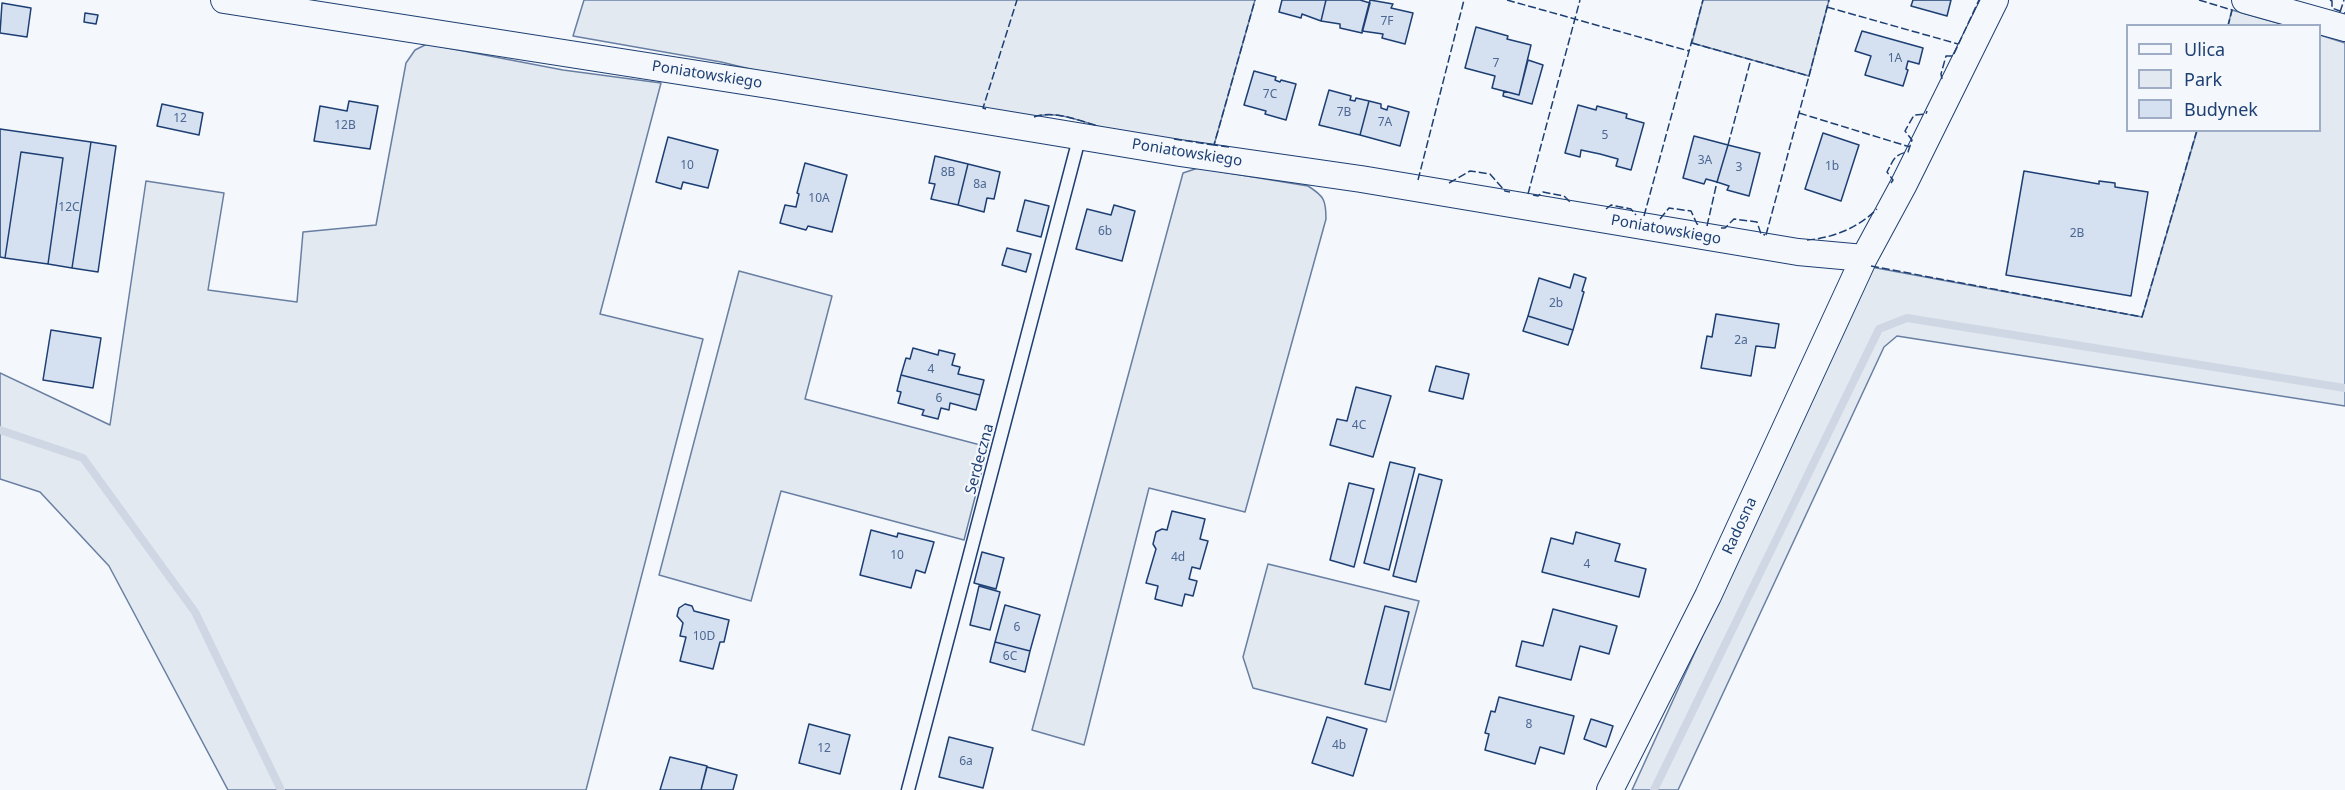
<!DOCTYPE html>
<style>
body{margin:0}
#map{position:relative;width:2345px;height:790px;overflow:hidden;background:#f4f7fb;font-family:"Noto Sans",sans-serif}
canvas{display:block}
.legend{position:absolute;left:2126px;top:24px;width:195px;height:108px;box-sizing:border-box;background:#f4f7fb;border:2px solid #9eadc5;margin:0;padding:8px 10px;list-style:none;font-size:18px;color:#1d3f73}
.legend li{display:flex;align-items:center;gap:12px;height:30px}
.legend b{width:30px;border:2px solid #9eadc5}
</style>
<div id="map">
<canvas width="2345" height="790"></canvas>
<ul class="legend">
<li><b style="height:8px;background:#f4f7fb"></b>Ulica</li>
<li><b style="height:16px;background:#e3e9f0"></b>Park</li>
<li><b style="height:16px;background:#d5e0f0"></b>Budynek</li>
</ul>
</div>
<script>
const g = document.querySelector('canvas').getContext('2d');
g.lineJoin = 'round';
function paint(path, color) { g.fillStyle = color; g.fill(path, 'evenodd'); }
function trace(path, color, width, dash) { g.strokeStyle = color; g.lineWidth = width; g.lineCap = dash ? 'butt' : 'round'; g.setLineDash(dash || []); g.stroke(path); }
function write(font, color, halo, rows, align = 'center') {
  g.font = font + ' "Noto Sans",sans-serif'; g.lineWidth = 4.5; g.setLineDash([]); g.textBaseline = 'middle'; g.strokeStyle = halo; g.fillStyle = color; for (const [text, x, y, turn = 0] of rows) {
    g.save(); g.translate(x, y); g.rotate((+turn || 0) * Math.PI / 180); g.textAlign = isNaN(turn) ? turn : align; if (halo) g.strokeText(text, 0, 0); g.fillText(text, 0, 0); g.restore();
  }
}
const green = new Path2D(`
 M584,0H1255L1214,145C1180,140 1145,137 1111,130C1087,124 1059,109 1034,117L767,73L721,62L573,36Z
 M1703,0H1829L1809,76L1692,43Z
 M2232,10L2285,25H2228Z
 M2320,35L2345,43V406L1897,336L1884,347L1678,790H1632L1871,267L2142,317L2197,131L2320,130Z
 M427,44L563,70L661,83L600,314L703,339L586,790H228L109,566L40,492L0,479V373L110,425L146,181L224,193L208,290L297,302L303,232L376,225L406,63L415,50Z
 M1198,168L1308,186C1324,196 1326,200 1326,219L1245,512L1149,488L1084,745L1032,730L1183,173Z
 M739,271L832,296L805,399L988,447L964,540L781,491L751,601L659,575Z
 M1268,564L1419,601L1386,722L1253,688L1243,657Z`);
const stream = new Path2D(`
 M0,430L83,458L195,612L281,790
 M1654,790L1879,329L1907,318L2345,388`);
const building = new Path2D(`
 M1282,0H1326L1321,21L1302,14L1301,18L1279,12Z
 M1326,0H1360L1370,3L1362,33L1340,28V24L1321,21Z
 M1370,0L1393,4L1391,8L1413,13L1405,44L1382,38L1383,34L1362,31Z
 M1913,0H1951L1947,16L1911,6Z
 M2,3L31,8L27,37L0,33Z
 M85,13L98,15L96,24L84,22Z
 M1476,27L1508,36L1507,39L1531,45L1519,95L1492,88L1495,76L1465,68Z
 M1862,31L1923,48L1919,64L1908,61L1906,69L1908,70L1903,86L1865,75L1871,56L1855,51Z
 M1528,60L1543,65L1532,104L1503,96L1504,91L1519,95Z
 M1254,71L1276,77L1275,80L1280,82L1281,80L1296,84L1286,120L1265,114L1266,111L1244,105Z
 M1329,90L1351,96L1350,100L1355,101L1356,98L1369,101L1360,135L1319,125Z
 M349,101L378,106L370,149L314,141L320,106L347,111Z
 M1369,101L1381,104V108L1387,110L1388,106L1409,112L1400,146L1360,135Z
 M162,104L203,113L199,135L157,126Z
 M1578,105L1596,110L1597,106L1627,114L1626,118L1644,123L1631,170L1616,166L1618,159L1600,154L1581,150L1580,157L1565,153Z
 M0,129L91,142L72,268L48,264L63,158L21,152L5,258L0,257Z
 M1823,133L1859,145L1841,201L1805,189Z
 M1694,136L1728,145L1717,182L1706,179L1704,184L1683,178Z
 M668,137L718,150L708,188L683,182L681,189L656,182Z
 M91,142L116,146L98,272L72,268Z
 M1728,145L1760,153L1749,196L1727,190L1729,186L1717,182Z
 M21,152L63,158L48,264L5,258Z
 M935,156L968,164L958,205L931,199L935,184L929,183Z
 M805,163L847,175L832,232L808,226L806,230L780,223L785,205L796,207L799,194L797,193Z
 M968,164L1000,172L994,199L987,198L984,212L958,205Z
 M2024,171L2099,184V181L2115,183V187L2148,192L2131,296L2006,275Z
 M1025,200L1049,206L1041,237L1017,231Z
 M1114,205L1135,211L1122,261L1076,249L1087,209L1111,215Z
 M1007,248L1031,254L1026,272L1002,265Z
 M1574,274L1586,278L1582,291L1584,292L1573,330L1528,316L1539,278L1570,288Z
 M1716,314L1779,324L1775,348L1756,346L1751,376L1701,368L1707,336L1712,337Z
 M1528,316L1573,330L1568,345L1523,331Z
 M51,330L101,338L93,388L43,380Z
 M913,348L938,355L939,350L955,354L952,365L960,367L958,374L984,380L980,395L901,375L906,358L910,359Z
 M1436,366L1469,374L1463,399L1429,391Z
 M901,375L980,395L976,410L950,403L949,410L941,408L938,419L922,415L924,410L898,403L901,392L897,391Z
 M1356,387L1391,396L1373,457L1330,445L1337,419L1347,421Z
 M1390,462L1415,468L1389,570L1364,563Z
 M1419,474L1442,480L1416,582L1393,576Z
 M1349,483L1374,489L1354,567L1330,560Z
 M1172,511L1205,519L1200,539L1208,541L1200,569L1192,567L1189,579L1197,581L1193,596L1185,594L1182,606L1155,599L1158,586L1146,583L1156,549L1153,544L1156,532L1162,529L1167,530Z
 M871,530L897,537L898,533L934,542L925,573L916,570L911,588L860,575Z
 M1576,532L1620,544L1615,561L1646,569L1639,597L1542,572L1551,538L1573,544Z
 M982,552L1004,558L996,589L974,583Z
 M979,586L1000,592L990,630L970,625Z
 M685,604L692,606L694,611L729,620L724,642H720L713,669L680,661L686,637L680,636L683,623L677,616L679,608Z
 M1005,605L1040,615L1030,651L995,642Z
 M1385,606L1409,612L1390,690L1365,684Z
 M1553,609L1617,626L1609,654L1580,646L1571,680L1516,666L1522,641L1543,646Z
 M995,642L1030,651L1025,672L990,662Z
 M1499,697L1574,716L1564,754L1540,747L1535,764L1485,750L1489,734L1485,733L1491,711L1495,712Z
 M1327,717L1367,729L1353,776L1312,763Z
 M1591,719L1613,726L1606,747L1584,739Z
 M809,724L850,735L840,774L799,763Z
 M949,737L993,748L983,788L939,777Z
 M670,757L707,766L701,790H660Z
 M707,767L737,775L733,790H701Z`);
const lane = new Path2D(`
 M908,790L1080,135`);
const street = new Path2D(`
 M224,0L775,86L1180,153L1361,179L1798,252L1864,258L1904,184L1995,0
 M2245,0L2345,28
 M1610,790L1708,596L1864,258`);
const fence = new Path2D(`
 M1507,0L1689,51
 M2199,0L2232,10L2228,26
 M2330,0L2332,1V8L2345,13
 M1827,7L1958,44
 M2340,12L2344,0
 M1692,43L1809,76L1829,0
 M1942,79L1941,74L1946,56H1953L1979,0
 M986,109L983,108L1017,0
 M1799,113L1910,147
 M1034,117C1054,110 1077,120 1098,126
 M1174,139L1214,145
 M1728,145L1751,59
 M1229,147L1214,145L1255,0
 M1418,180L1464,0
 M1449,183L1470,171L1490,174L1505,191L1510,192
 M1891,183L1893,180L1887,172C1893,161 1894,154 1908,152L1912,140L1905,131L1914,115L1926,114L1927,111
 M1528,194L1580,0
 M1533,195L1538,196L1543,192L1564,196L1570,202
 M1606,209L1611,205L1631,209L1636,215
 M1644,216L1703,0
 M1660,219L1669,208L1691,211L1697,224L1700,225
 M1707,226L1717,182
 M1721,228H1725L1734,219L1757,222L1761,234L1765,235
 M1766,235L1809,76
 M1807,240C1833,238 1858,228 1877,209
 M1871,266L2142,317L2197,130`);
const numberNames = [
 ["7F",1387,22],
 ["1A",1895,59],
 ["7",1496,64],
 ["7C",1270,95],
 ["7B",1344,113],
 ["12",180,119],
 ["7A",1385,123],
 ["12B",345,126],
 ["5",1605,136],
 ["3A",1705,161],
 ["10",687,166],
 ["1b",1832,167],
 ["3",1739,168],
 ["8B",948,173],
 ["8a",980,185],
 ["10A",819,199],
 ["12C",69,208],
 ["6b",1105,232],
 ["2B",2077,234],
 ["2b",1556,304],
 ["2a",1741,341],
 ["4",931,370],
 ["6",939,399],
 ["4C",1359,426],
 ["10",897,556],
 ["4d",1178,558],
 ["4",1587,565],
 ["6",1017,628],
 ["10D",704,637],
 ["6C",1010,657],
 ["8",1529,725],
 ["4b",1339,746],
 ["12",824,749],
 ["6a",966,762]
];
const streetNames = [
 ["Poniatowskiego",707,75,9],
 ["Poniatowskiego",1187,153,9],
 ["Poniatowskiego",1666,230,10],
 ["Serdeczna",980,459,-75],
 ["Radosna",1740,526,-65]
];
paint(green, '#e3e9f0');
trace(green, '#687fa3', 1.5);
trace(stream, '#cfd7e4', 8);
paint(building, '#d5e0f0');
trace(building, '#1d3f73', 1.5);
trace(lane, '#1d3f73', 15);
trace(street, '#1d3f73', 28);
trace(lane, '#f4f7fb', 12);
trace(street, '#f4f7fb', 26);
trace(fence, '#1d3f73', 1.5, [8, 3]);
write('12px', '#4b6792', null, numberNames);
write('15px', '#1d3f73', '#f4f7fb', streetNames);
</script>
